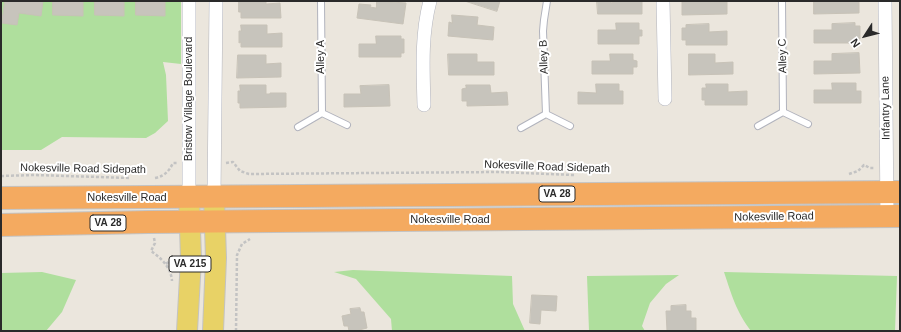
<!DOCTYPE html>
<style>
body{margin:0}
#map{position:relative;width:901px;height:332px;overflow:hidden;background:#ebe6dd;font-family:Helvetica,sans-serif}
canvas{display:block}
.frame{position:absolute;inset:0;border:2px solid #2a2a2a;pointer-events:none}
.north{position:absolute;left:845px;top:16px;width:40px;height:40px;-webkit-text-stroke:3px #fff;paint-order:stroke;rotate:234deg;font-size:11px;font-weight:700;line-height:16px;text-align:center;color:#2a2a2a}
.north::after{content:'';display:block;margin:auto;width:14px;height:18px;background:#2a2a2a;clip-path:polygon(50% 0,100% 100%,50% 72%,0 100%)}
</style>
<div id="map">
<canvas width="901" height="332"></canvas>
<div class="frame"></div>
<div class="north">N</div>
</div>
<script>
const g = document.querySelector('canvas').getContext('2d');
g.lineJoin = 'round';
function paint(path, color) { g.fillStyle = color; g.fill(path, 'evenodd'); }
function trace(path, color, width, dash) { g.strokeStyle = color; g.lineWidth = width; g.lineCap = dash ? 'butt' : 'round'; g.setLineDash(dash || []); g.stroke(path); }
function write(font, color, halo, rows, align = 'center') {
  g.font = font + ' Helvetica,sans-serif'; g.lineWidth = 4; g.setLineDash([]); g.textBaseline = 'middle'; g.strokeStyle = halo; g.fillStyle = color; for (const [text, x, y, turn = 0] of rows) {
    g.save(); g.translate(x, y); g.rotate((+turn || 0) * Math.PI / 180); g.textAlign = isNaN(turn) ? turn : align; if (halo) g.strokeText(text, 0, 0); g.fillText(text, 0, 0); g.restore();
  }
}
const green = new Path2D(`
 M1,1H181V64L163,62L166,75L168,121L155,133L146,138L62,137L41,150H1Z
 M353,270L512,276L513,304L525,331H392L391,319L356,279L334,272Z
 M42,272L76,280L62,312L46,331H1V273Z
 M724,272L897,276L895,331H751C736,311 732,296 724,272Z
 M679,275L666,284L650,303L642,326L645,331H589L587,276Z`);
const building = new Path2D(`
 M5,1H43L41,16L19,13L17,25L2,23Z
 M53,1H83V16L53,15Z
 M95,1H124V16L95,15Z
 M136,1H165V16L136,15Z
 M239,1H266V4L280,3L281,18H241V12H239Z
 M377,1L406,3L403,24L357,18L359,4L371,5L370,7L376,8Z
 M465,1H500L497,11Z
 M597,1H611V3L615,2V1H642V14H598Z
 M686,1L727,2V14L682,15V2H686Z
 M814,1H859V13L814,14Z
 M452,15L478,17L477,25L494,27L493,40L448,36L449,22L452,23Z
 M616,23H639V30H642V36H639V44H598V30H616Z
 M855,23V26H860V39H856L857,43H814V30H832V24Z
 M709,24V32L727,31V45H686V40H682V28H686V25Z
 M241,25H267V34L282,33V47H241V42L239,43V31H241Z
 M376,36H401V39H404V53H401V57H359V44H376Z
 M859,53L860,73L814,74V61H832V54Z
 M448,54H477V62H494V75H449Z
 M610,54H633V60L637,61V67H633V74H592V61H610Z
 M689,54H715V63L733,62V74L689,75Z
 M238,55H266V64L281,63V77L237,78Z
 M832,83H856V91H861V103H814V90H832Z
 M596,84H619V91H623V104H578V92L596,93Z
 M706,84H728V92L747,91V105H705V100H702V88H706Z
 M240,85H266V94H270V93H286V107L240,108V103H238V91H240Z
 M389,85L390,106L344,107V94H361L360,86Z
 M466,85H490L491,93L507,92L508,105L467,106V101H462V89L466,88Z
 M532,295L557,296L556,311L541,310L540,324L530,323Z
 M686,305V311H691V318H696V331H667L666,311H671V306Z
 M360,308L361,312H364L367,328L359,330V331H349L348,326H344L342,316L351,314L350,309Z`);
const path = new Path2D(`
 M226,163L233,162L240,171L249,174L499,172L574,175
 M849,174L858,171L864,165L870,168H874
 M1,176L35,175L130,178
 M155,178C165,176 169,171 173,163H177
 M154,238L155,243L151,251C161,258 171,267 172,281
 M166,264L172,259H175
 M236,331L237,255L242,244L250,239`);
const lane = new Path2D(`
 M321,1L322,113
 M782,1L783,112
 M546,114L543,31L544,20L547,1
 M758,126L783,112L808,124
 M298,127L322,113L347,125
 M521,128L546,114L570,126`);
const street = new Path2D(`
 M189,1V197
 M663,1L665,99
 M885,1L887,216
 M424,105C423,70 421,35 430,1
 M214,197L216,1`);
const primary = new Path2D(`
 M187,331L191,259L189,197
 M213,331L216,258L214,197`);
const highway = new Path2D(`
 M1,198L900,192
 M1,225L148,222L900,216`);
const shields = [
 [557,194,36],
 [108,223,36],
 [190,264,42]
];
const shieldNames = [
 ["VA 28",557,194],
 ["VA 28",108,223],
 ["VA 215",190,264]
];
const streetNames = [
 ["Alley C",783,56,-91],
 ["Alley A",321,57,-90],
 ["Alley B",544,57,-92],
 ["Bristow Village Boulevard",189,99,-90],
 ["Infantry Lane",886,108,-91],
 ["Nokesville Road Sidepath",547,167,2],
 ["Nokesville Road Sidepath",83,169,1],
 ["Nokesville Road",127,198],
 ["Nokesville Road",774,217,-1],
 ["Nokesville Road",450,220]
];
paint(green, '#afdf9d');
paint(building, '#c7c4bc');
trace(building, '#c7c2b7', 1);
trace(lane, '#b1b3bd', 8);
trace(street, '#b1b3bd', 14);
trace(primary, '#c3c3c3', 22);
trace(highway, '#c3c3c3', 24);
trace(path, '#c3c3c3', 2.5, [3, 2]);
trace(lane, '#fff', 6);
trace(street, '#fff', 13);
trace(primary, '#e8d266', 20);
trace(highway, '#f4aa60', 22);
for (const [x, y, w] of shields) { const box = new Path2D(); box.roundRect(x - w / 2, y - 8, w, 16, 3); g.fillStyle = '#fff'; g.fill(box); trace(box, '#2a2a2a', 1); }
write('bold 10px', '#2a2a2a', null, shieldNames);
write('11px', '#2a2a2a', '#fff', streetNames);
</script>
